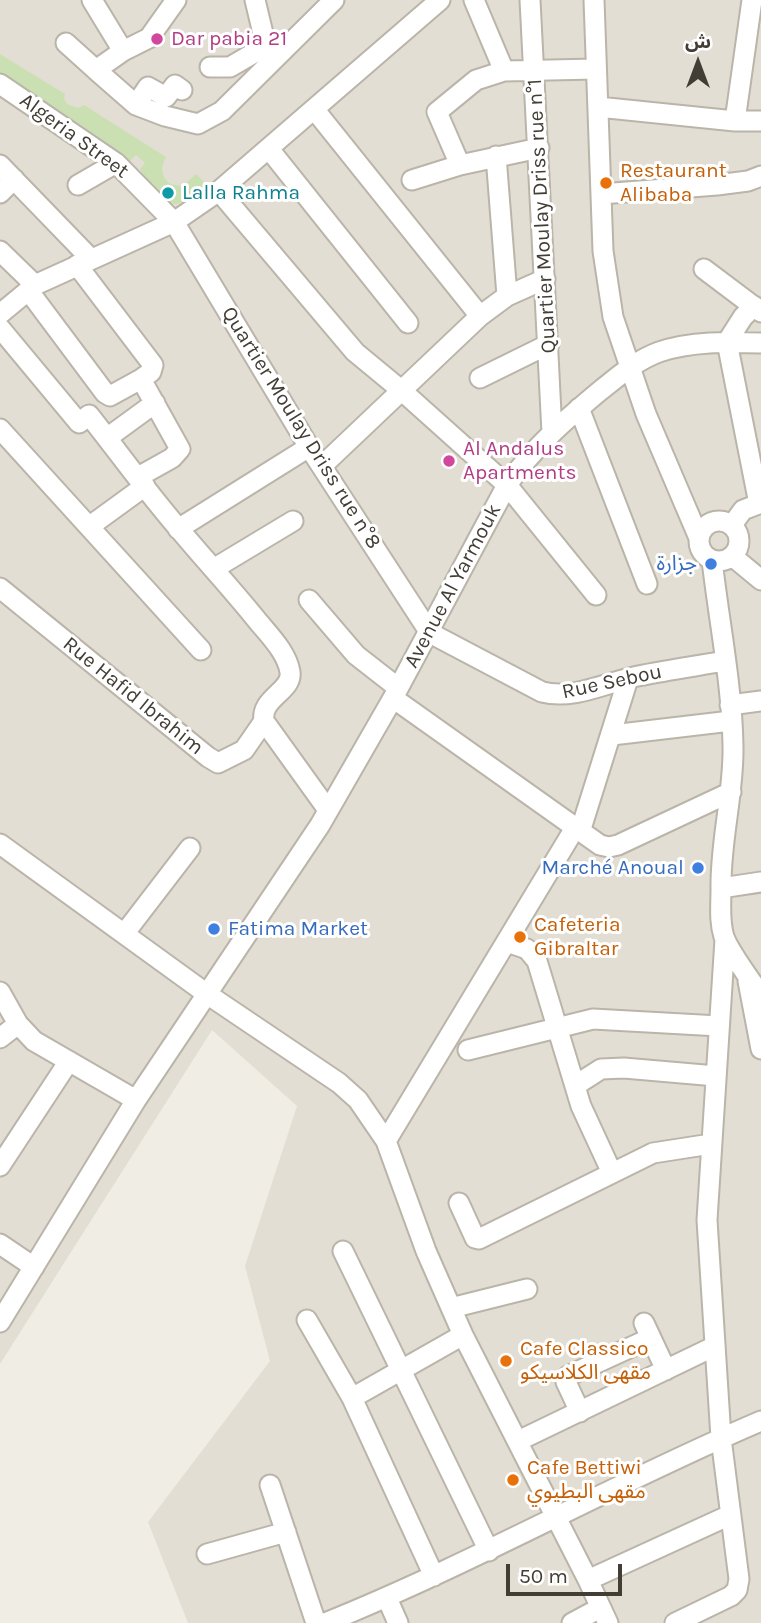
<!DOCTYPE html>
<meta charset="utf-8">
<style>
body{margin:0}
#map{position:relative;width:761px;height:1623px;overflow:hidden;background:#f0ede5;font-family:Karla,"Noto Sans Arabic",sans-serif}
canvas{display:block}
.north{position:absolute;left:663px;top:28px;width:70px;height:70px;-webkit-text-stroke:5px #fff;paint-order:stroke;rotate:0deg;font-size:19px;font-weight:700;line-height:28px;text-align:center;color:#423d35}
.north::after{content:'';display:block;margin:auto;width:24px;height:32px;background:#423d35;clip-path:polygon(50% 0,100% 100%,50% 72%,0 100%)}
.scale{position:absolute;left:506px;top:1564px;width:116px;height:32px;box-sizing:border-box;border:4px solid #423d35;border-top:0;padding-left:9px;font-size:21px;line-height:24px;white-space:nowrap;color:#423d35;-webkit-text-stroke:5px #fff;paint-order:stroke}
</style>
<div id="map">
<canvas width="761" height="1623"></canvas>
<div class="north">ش</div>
<div class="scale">50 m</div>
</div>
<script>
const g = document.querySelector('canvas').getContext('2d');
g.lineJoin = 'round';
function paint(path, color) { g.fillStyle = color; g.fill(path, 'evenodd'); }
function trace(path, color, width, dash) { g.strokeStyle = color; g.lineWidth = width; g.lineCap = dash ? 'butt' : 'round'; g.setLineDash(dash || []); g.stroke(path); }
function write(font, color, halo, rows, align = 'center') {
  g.font = font + ' Karla,"Noto Sans Arabic",sans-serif'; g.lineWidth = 6; g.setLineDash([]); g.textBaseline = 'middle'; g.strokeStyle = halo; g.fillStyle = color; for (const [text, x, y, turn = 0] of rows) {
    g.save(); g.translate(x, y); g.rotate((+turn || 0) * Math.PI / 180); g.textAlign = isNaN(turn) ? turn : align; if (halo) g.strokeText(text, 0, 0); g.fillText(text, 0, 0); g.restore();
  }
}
const residential = new Path2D(`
 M0,0H761V1623H188L148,1522L270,1361L245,1266L297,1106L212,1030L0,1364Z`);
const green = new Path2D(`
 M0,54L65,94L64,98L67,104L78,108L84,105L166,157C160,168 161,176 170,184L182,186L196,174L207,185C171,218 163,205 140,169L145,163L136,155L130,161L114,155L0,78Z`);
const minor = new Path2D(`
 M92,0L123,51
 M176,0L149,38L123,51L96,70L136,105L165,116L198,124L222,111L334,0
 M255,0L266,46L275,58
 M474,0L504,71L596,69
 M530,0L552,433
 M594,0L603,251L613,317L646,414L699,538
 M66,43L96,70
 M210,67H230L266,46
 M0,84L116,163L174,222L309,447L430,633L542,692C575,700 607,682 638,676C667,670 696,666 725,661
 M136,105L148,87L166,97L175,85L182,90
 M598,107L735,121H761
 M314,109L480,316
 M735,121L752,0
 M269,149L408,323
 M496,156L507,296
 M0,165L90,258
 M460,165L437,112L476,80L504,71
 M412,180L460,165L539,148
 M78,185L116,163
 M219,191L355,352L401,390L507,485L596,595
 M0,193L14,179
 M601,194L717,185L748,181L761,176
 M0,251L35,285
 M77,265L153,365L151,372L141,379
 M704,269L761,312
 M28,290L105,393L110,396L141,379L180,449L172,458L138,477
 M754,306L743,317L727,342L759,504
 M0,314L35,285L174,222L219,191L440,0
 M0,328L79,423L89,415C119,453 147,492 179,529C204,559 231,588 256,619C268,634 287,652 290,672C293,691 260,698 264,721L328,810
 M480,378L549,344
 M579,408L647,584
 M0,429L201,650
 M107,438L155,403
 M323,465L480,316L507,296L545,279
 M699 541a20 20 0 1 1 40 0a20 20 0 1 1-40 0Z
 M732,525L743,510L761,503
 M90,526L145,486
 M178,529L309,447
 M732,556L761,580
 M712,560C719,622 732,684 733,746C734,794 720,841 721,889C721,905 719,921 724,937C730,953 751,980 761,996
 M215,568L293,521
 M0,588L208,757L218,763L244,750L264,721
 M309,600L356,655L397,687
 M393,698L507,485C533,448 566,419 601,390C620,375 637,360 659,352C691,341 728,342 761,343
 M730,705L761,701
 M612,735L731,721
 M580,832L628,679
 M0,844L207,994L339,1083L358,1100L386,1141L426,1251L463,1335L588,1580L608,1623
 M721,888L761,882
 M124,934L190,848
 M507,942L527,949L537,961L581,1106L612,1173
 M748,981L761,1049
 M0,992L18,1024L34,1041L136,1100
 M0,1038L18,1024
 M468,1050L593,1019L719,1026
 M576,1085L601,1069L624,1068L716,1076
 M386,1141L575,828
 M0,1166L69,1061
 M459,1203L475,1238L479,1239L653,1153L711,1144
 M0,1244L34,1267
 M343,1251L489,1551
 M451,1308L527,1289
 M307,1320L352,1398L434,1576
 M0,1322L136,1100L320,825L393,698L600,845L609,847L618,845L731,792
 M644,1323L666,1370
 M352,1398L463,1335
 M580,1412L566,1382L568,1376L651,1338
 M518,1441L715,1346
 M270,1485L316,1623
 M207,1554L286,1532
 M588,1580L730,1515
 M387,1598L398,1623
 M325,1623C474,1563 613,1484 761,1421
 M572,1623L600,1608
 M675,1623L731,1596L737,1590L739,1579L721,1438L707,1220L725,939`);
const markers = [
 [157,39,7,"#d1479c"],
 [606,183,7,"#e8710a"],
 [168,193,7,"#0f9aa8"],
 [449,461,7,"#d1479c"],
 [711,564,7,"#3f7fe0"],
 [698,868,7,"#3f7fe0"],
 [214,929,7,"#3f7fe0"],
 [520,937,7,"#e8710a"],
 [506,1361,7,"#e8710a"],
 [513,1480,7,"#e8710a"]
];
const hotelNames = [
 ["Dar pabia 21",171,39],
 ["Al Andalus",463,449],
 ["Apartments",463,473]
];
const streetNames = [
 ["Algeria Street",74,136,36],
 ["Quartier Moulay Driss rue n°1",542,216,-93],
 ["Quartier Moulay Driss rue n°8",301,428,58],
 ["Avenue Al Yarmouk",453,586,-62],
 ["Rue Sebou",612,682,-12],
 ["Rue Hafid Ibrahim",133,696,39]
];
const foodNames = [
 ["Restaurant",620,171],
 ["Alibaba",620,195],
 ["Cafeteria",534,925],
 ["Gibraltar",534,949],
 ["Cafe Classico",520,1349],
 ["مقهى الكلاسيكو",520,1373],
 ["Cafe Bettiwi",527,1468],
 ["مقهى البطيوي",527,1492]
];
const cultureNames = [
 ["Lalla Rahma",182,193]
];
const shopNames = [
 ["جزارة",697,564],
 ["Marché Anoual",684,868],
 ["Fatima Market",228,929,"left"]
];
paint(residential, '#e3ded3');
paint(green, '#cbe0b2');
trace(minor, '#bab4a9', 23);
trace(minor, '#fff', 19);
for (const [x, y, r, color] of markers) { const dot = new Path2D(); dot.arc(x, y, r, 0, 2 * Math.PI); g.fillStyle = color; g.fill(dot); trace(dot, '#fff', 2.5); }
write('21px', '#b23c85', '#fff', hotelNames, 'left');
write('21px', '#423d35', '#fff', streetNames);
write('21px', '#c56008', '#fff', foodNames, 'left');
write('21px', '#0d838f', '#fff', cultureNames, 'left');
write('21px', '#366cbe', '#fff', shopNames, 'right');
</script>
